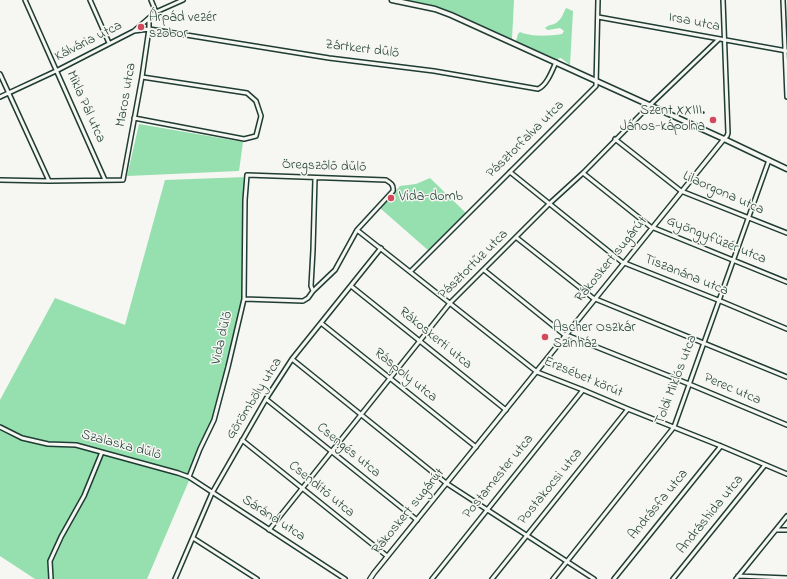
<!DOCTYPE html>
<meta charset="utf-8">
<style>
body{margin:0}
canvas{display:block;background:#f6f6f2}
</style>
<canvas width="787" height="579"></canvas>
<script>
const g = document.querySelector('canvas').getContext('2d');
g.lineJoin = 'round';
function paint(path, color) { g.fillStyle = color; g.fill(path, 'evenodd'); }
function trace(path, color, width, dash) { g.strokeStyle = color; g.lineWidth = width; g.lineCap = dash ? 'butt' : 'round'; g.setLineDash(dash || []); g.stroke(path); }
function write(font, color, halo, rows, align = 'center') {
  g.font = font + ' "Indie Flower",sans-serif'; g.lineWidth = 3; g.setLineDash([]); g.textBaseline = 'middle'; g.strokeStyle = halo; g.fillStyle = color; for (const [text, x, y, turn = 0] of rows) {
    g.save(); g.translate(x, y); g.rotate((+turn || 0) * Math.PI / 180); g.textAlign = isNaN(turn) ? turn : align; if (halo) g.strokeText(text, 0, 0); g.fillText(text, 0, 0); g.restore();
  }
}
const green = new Path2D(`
 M408,0H514L512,39L453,12L428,4Z
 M566,8L573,11L570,65L561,58L556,59L516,41L518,34L520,32C531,37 550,36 562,34L564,31L560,28L548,30L546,29L545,28C548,25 551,25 554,24C561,21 563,14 566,8Z
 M139,124L243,142L239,171L127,176Z
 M246,177L242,296L228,367L212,420L188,474L191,476L147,579H35L0,556V400L55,298L125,325L165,180Z
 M430,178L466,213L429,251L380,208L400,186L416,184Z`);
const minor = new Path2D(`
 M25,0L105,180
 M90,0L109,43
 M151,0L156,12
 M723,0L728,133L727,136L724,139
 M783,0L787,97
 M598,17L787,51
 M134,31L149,29L329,58L434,71L538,89C547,85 552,71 556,62
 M0,74L49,181
 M0,97L56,71L134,31L156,12L183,0
 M134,118L244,139L256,136L261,116L256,101L247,93L142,77
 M615,139L681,191L787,233
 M510,172L622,262L718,300L787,329
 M583,173L652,228H654L787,282
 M0,180L49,181L123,180L142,77L149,29V18
 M357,230L537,372L583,390L628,409L721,446L787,474
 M517,238L593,298L787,377
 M484,270L566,336H569L689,384L787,425
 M411,271L596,86L598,0
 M351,286L506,410
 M313,291L311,286L313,250L315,178
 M321,323L476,447
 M292,359L446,483L594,579
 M266,399L417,520
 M0,427L22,438L48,444L76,445L178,473L189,477L345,579
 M242,440L387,556
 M189,477L200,449L214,420L228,367L244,299L245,200L247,175L386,180C391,183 394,185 393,191L357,230L335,270L313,291L308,298L303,301L244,299
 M269,530L450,303L549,204L583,173L650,105L719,39
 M776,530H787
 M193,538L257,579
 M738,576L787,578
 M51,579L50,561L61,537L84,496L102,452
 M175,579L212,493L266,399L292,359L381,248
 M432,579L583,390
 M492,579L628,409
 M553,579L674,427L769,160
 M614,579L721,446
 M673,579L765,465
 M736,579L787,516`);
const tertiary = new Path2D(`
 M370,579L374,573L724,139`);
const secondary = new Path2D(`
 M392,0L435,9L451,15L724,139L787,169`);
const markers = [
 [141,27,4,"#d1495b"],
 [713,120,4,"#d1495b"],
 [391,198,4,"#d1495b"],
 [545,337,4,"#d1495b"]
];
const poiNames = [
 ["Árpád vezér",149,19],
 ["szobor",149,35],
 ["Szent XXIII.",705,112,"right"],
 ["János-kápolna",705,128,"right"],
 ["Vida-domb",399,198],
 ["Ascher Oszkár",553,329],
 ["Színház",553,345]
];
const streetNames = [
 ["Irsa utca",694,23,11],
 ["Kálvária utca",89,42,-27],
 ["Zártkert dűlő",362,50,7],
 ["Maros utca",127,95,-80],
 ["Mikla Pál utca",85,107,66],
 ["Pásztorfalva utca",526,140,-45],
 ["Öregszőlő dűlő",324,167,2],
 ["Lilaorgona utca",723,194,24],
 ["Gyöngyfüzér utca",716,241,22],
 ["Rákoskert sugárút",612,260,-51],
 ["Pásztortűz utca",474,265,-45],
 ["Tiszanána utca",686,276,22],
 ["Vida dűlő",223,338,-77],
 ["Rákoskerti utca",435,339,39],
 ["Ráspoly utca",405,376,39],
 ["Erzsébet körút",583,378,23],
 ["Toldi Miklós utca",677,380,-69],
 ["Perec utca",732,390,23],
 ["Görömböly utca",255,399,-58],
 ["Szalaska dűlő",121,446,15],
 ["Csengés utca",348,451,39],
 ["Postamester utca",499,477,-51],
 ["Postakocsi utca",551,487,-51],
 ["Csendítő utca",321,490,39],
 ["Andrásfa utca",659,505,-51],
 ["Rákoskert sugárút",409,512,-51],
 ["Andráshida utca",711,515,-51],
 ["Sáránd utca",273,519,33]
];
paint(green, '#96dfae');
trace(minor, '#1f3d34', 6);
trace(tertiary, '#1f3d34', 6);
trace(secondary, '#1f3d34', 7);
trace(minor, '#f6f6f2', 3);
trace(tertiary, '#f6f6f2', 3.5);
trace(secondary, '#f6f6f2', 4);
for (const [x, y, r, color] of markers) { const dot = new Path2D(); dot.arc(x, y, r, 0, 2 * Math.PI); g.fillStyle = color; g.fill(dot); trace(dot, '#f6f6f2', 1.5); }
write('14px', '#1f3d34', '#f6f6f2', poiNames, 'left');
write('14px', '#1f3d34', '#f6f6f2', streetNames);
</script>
